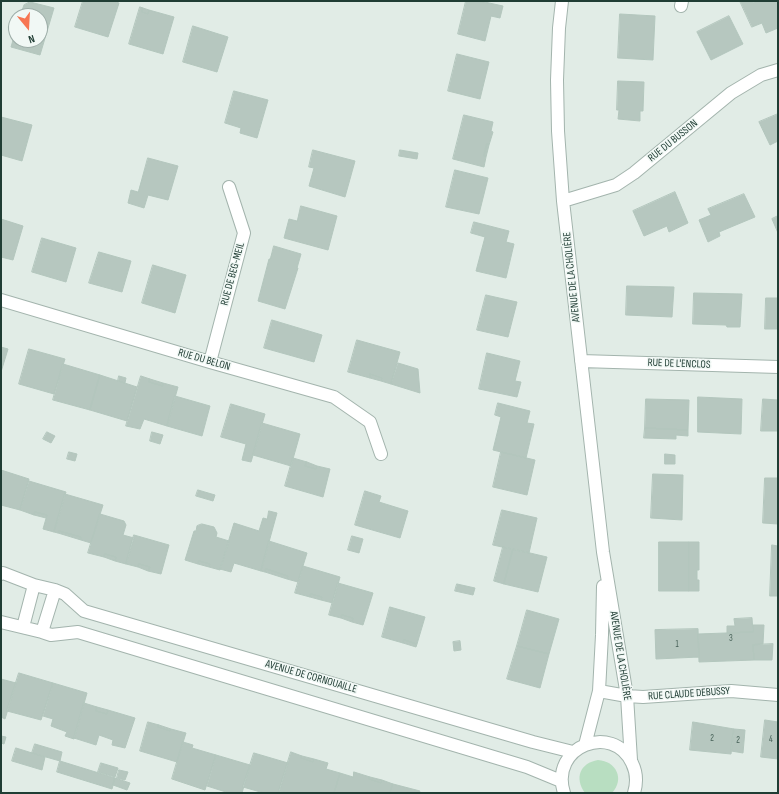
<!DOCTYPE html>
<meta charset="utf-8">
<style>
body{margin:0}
#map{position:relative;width:779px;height:794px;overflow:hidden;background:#e1ece6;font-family:"Sofia Sans Condensed",sans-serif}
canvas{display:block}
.frame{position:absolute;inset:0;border:2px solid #203d34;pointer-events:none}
.north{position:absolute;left:8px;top:8px;width:40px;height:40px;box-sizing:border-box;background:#f1f8f5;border:1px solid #9dada8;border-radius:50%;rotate:162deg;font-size:11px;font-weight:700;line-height:16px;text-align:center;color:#203d34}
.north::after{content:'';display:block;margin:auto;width:14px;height:18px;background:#f77653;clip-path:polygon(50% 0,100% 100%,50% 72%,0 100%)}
</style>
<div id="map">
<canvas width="779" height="794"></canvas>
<div class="frame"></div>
<div class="north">N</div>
</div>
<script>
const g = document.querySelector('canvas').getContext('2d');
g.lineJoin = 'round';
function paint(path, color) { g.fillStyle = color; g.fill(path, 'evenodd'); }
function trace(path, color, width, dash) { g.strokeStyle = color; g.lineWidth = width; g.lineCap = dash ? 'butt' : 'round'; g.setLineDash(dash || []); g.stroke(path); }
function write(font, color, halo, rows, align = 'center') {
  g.font = font + ' "Sofia Sans Condensed",sans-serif'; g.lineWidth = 3; g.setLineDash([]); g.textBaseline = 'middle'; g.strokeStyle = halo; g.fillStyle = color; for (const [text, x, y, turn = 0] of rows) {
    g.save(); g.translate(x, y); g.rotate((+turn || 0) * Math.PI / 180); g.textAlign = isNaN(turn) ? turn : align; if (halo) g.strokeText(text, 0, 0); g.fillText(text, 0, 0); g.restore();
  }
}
const green = new Path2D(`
 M598,760C616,761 625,779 612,793H585C574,778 580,763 598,760Z`);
const building = new Path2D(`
 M83,1H113L119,3L108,37L75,27Z
 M466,1H480L503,6L500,18L491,16L485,41L458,34Z
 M740,1H752L753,3L757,1H778V28L766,33L762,23L752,27Z
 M30,2L54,8L40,55L11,47L16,30V40H40V16H20L24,5Z
 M140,7L143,8L142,12L148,14L149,10L174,17L163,54L129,44Z
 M143,8L149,10L148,14L142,12Z
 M620,14L655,16L653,60L618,58Z
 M729,16L743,44L711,60L697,32Z
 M193,26L228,37L217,72L183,62Z
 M457,54L489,62L480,99L448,91Z
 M618,81L644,82L643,111H640V121L618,119L619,110H617Z
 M234,91L268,100L257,138L240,133L241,128L225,123Z
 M778,114V141L770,145L759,122Z
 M464,115L493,122L491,131L493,132L489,145L487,144L484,156L486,157L484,167L453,159Z
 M1,117L32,125L22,161L1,155Z
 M487,144L489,145L486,157L484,156Z
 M313,150L355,161L345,197L309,186L314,168L309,167Z
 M400,150L418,153L417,159L399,156Z
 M148,158L178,166L168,200L148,195L144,208L128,203L131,190L138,192Z
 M455,170L488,178L479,214L446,207Z
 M675,192L688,223L669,232L667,226L644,236L633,211Z
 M744,194L755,217L719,232L720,236L708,242L699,220L711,215L708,209Z
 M301,206L337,216L328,250L284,238L289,219L297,221Z
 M778,216V233L772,219Z
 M1,219L23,226L13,260L1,257Z
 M474,222L509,231L506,242L514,244L506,278L476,271L485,237L471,233Z
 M42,238L76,248L66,282L32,272Z
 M274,246L301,254L297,268H298L285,309L258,301L269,259H270Z
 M99,252L131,261L122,292L89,283Z
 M153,265L186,275L175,313L142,303Z
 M627,286L674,287L672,317L626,315Z
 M694,293L742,294L740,327H727L726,325L693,324Z
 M486,295L517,302L508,337L477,330Z
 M766,298H778V329H765Z
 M272,320L322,335L314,362L264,348Z
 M357,340L400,352L391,384L381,381L382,378L370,374V378L348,372Z
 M1,347L8,349L1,372Z
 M29,349L65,359L54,394L19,384Z
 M487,353L520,361L515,381L521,382L517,397L479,389Z
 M398,363L418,369L420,393L391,384Z
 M63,364L100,375L90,410L53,400Z
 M370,374L382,378L381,381L370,378Z
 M100,375L137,387L127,421L90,410Z
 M119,376L126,378L125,383L118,381Z
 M141,376L150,379L149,382L163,386V383L178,387L167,426L144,419L140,429L126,426Z
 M150,379L163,383V386L149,382Z
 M175,396L210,406L202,436L167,426Z
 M698,397L742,399L741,434L698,432Z
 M646,399L689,400L688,430L645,428Z
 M763,399L778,400V431H761Z
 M498,403L530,411L527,423L534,424L526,458L493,450L501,417L495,415Z
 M231,404L265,414L251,462L242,460L246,444L221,437Z
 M262,423L300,434L291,466L253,455Z
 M645,428L688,430V436L676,435V439L644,438Z
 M47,432L55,436L51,443L43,439Z
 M152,432L163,435L160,444L150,441Z
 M69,452L77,454L75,461L67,459Z
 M501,452L535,460L527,495L493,487Z
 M665,454L675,455V464H665Z
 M293,458L307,462L305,466L316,469L317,466L330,469L323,497L285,486Z
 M307,462L317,466L316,469L305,466Z
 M1,470L29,479L20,510L1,505Z
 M653,474L683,475L682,520L651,518Z
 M765,478H778V524L763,523Z
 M29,481L66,492L54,532L43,529L47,515L35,512L34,515L20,510Z
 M198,490L215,495L213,501L196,496Z
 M365,491L381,496L379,502L408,511L400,538L355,525Z
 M65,494L103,505L91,543L81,540V537L59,531L58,533L54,532Z
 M502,510L537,518L529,553L493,545Z
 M269,511L277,513L261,571L234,563L231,572L220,569L234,523L259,531L263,518L267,519Z
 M35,512L47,515L46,518L34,515Z
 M100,514L124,521L126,525L123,535L134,538L126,564L115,561L116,557L105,554L104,557L88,553Z
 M202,524L214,527L217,533L216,537L229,541L220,570L209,567L210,564L199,561L198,564L185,560L194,531H196L197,526Z
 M59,531L81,537V540L58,533Z
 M134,535L169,545L161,574L148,571L150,567L139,564L138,567L126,564Z
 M352,536L363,539L359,553L348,550Z
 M269,541L307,553L298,582L287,579L288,576L266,569L265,572L261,571Z
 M659,542H689V591H659Z
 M689,542H699V570H697V580H699V591H689Z
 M772,545L778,546V596H770Z
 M503,547L513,549L504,584L494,581Z
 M513,549L547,557L538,592L504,584Z
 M105,554L116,557L115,561L104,557Z
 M199,561L210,564L209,567L198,564Z
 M139,564L150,567L148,571L138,567Z
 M303,566L340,577L333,603L321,600L322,597L311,594L310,597L295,593Z
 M266,569L288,576L287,579L265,572Z
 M338,583L373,593L363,625L352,622L353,618L342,615L341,618L329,615Z
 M457,584L475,588L473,595L455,591Z
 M311,594L322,597L321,600L310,597Z
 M390,607L425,617L417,644L404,640L403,643L382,637Z
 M527,610L559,619L549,654L517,646Z
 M342,615L353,618L352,622L341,618Z
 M752,618L753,632L727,633V626H735L734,619Z
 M753,625H764L763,644L753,645L754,660L699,662L698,634L753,632Z
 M698,629L699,657L656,659L655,630Z
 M404,640L417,644L416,647L403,643Z
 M460,641L461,650L454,651L453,642Z
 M773,644L772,660H754L753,645Z
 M517,646L549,654L540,688L507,679Z
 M19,673L53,683L41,720L7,711Z
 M1,679L16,683L5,719L1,717Z
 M53,683L87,693L74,739L65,736L67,732L51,726L53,719L43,716Z
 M84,703L97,707L96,711L107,714L108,710L135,718L125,748L112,745L113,740L99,735L96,745L74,738Z
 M97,707L108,710L107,714L96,711Z
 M765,720L778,722V759L761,757Z
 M148,722L159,725L158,727L170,731L171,729L186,733L177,762L140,751Z
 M693,722L734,729L731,754L690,750Z
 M159,725L171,729L170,731L158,727Z
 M734,729L745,730L743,753L731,751Z
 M1,736L6,737L4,744L1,743Z
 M183,742L193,745L192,748L216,755L205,790L172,779Z
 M35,744L62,752L60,761L32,753Z
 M16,748L45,757L42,770L12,761Z
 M291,752L302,756L301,758L313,762L314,759L328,763L326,769L340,773L334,793H287L279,791Z
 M254,753L288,763L279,793H264L243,787Z
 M216,755L250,765L242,793H229L207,786Z
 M302,756L314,759L313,762L301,758Z
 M60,761L115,778L112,789L57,772Z
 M101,763L118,768L115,777L98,772Z
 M119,770L128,772L125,780L117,778Z
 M354,772L370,777L369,779L381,783L382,780L393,784L390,793H334L340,773L353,777Z
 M370,777L382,780L381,783L369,779Z
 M115,778L130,783L127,790L113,785Z
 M393,784L420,791L419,793H390Z`);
const minor = new Path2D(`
 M562,1L559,28L557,80L558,131L563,201L603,552L627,696L631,760
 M681,6L682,1
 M563,201L616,185L634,173L731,93L761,75L778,70
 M1,300L210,362L334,397L370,422L381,454
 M581,361L778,367
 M210,362L244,233L229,187
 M1,574L3,573L34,585L55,590L65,594L84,611L533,742L573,752
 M1,622L42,632L51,635L78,632L527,767L561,781
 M23,627L34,585
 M42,632L55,590
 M599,691L627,696L643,697L731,691L778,695
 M585,745L599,691L602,635L603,586
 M564,793C549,746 613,722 632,763C637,773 637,783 634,793`);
const numberNames = [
 ["3",731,639],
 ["1",677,645],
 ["2",712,739],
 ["4",771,740],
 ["2",738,741]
];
const streetNames = [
 ["RUE DU BUSSON",673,141,-39],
 ["RUE DE BEG-MEIL",233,274,-75],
 ["AVENUE DE LA CHOLIÈRE",572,277,-96],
 ["RUE DU BELON",204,360,16],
 ["RUE DE L'ENCLOS",679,364,2],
 ["AVENUE DE LA CHOLIÈRE",620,656,81],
 ["AVENUE DE CORNOUAILLE",311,677,16],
 ["RUE CLAUDE DEBUSSY",689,694,-4]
];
paint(green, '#b8dec1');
paint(building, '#b6c7bf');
trace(building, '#b3c6bd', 1);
trace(minor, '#a3b4ad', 14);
trace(minor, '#fff', 12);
write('9px', '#466057', null, numberNames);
write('11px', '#203d34', '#f1f8f5', streetNames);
</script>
